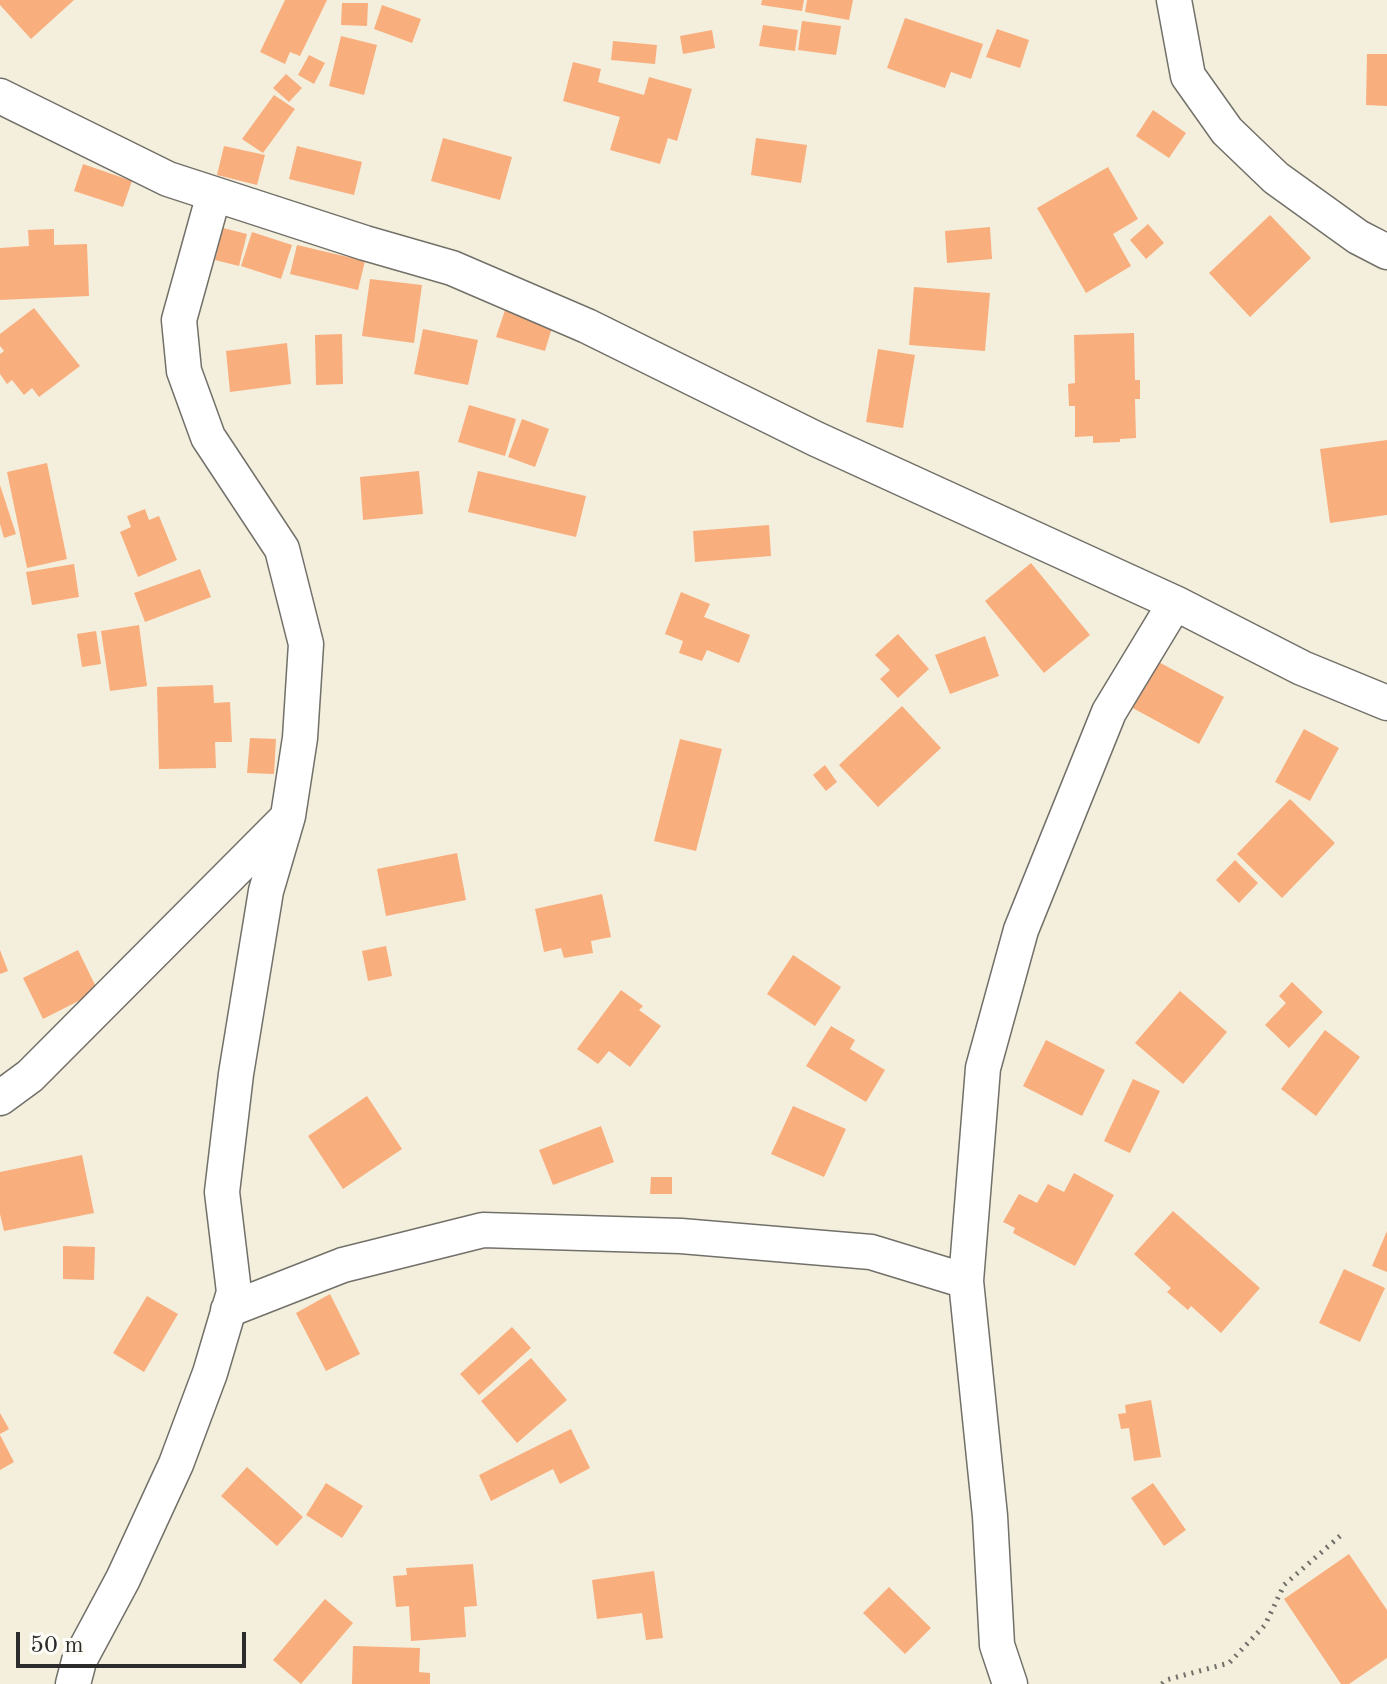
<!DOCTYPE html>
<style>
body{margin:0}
#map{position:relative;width:1387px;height:1684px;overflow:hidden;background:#f4efdc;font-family:"Old Standard TT",serif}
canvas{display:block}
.scale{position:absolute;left:16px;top:1632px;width:230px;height:36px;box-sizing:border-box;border:4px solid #2b2b2b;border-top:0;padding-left:10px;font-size:24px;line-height:28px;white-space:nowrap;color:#2b2b2b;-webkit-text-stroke:6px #fdfcf7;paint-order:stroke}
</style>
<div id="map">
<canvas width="1387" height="1684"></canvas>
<div class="scale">50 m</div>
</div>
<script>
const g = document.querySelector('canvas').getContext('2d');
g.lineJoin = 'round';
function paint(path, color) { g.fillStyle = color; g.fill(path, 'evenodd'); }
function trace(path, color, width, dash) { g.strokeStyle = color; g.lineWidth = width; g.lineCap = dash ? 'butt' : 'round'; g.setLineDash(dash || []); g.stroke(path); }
const building = new Path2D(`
 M0,0H74L31,39L0,5Z
 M285,0H327L300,56L290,52L285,64L260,52Z
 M762,0H804L802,11L761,5Z
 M807,0H853L849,20L805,12Z
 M342,3H368L367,26L341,25Z
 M382,5L421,19L412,43L374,29Z
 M905,18L983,44L971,79L951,72L945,88L887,68Z
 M802,21L841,26L836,55L798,50Z
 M763,25L798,30L795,51L759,46Z
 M997,29L1029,40L1020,68L986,57Z
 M712,30L715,48L683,54L680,36Z
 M341,36L377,45L364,95L329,86Z
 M613,41L657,45L655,64L611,60Z
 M1367,54H1387V106L1366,105Z
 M309,55L325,63L314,84L298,75Z
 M573,62L601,69L598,82L644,95L649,77L692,89L677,141L668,138L660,164L610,150L620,117L563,101Z
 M286,74L302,88L289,102L273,88Z
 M274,95L295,109L263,153L242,139Z
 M1153,110L1186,133L1169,158L1136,136Z
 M443,138L512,157L500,200L431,181Z
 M756,138L807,145L801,183L751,175Z
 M224,146L265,155L257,185L217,175Z
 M297,146L362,162L354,195L289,179Z
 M83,164L132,181L123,207L74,191Z
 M1108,167L1138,219L1113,234L1131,266L1086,293L1037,208Z
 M1270,215L1311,258L1250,317L1209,273Z
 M1148,224L1164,243L1146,259L1130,240Z
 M990,227L992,259L947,263L945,231Z
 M223,228L247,234L239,266L215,260Z
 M54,229V245L87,244L89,296L0,300V248L29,246L28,230Z
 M252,232L292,245L281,279L241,266Z
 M297,245L365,261L358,290L290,274Z
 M370,279L422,285L414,343L362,336Z
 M914,287L990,293L985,351L909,345Z
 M506,307L554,321L545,351L496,337Z
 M34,308L80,366L39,397L32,388L24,395L12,380L7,384L0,374V354L4,351L0,346V334Z
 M423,329L478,340L468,385L414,374Z
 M1134,333L1135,380H1140V399H1135L1136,438L1120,439V442L1093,443V436L1075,437V406H1069L1068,384L1075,383L1074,335Z
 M342,334L343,384L316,385L315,335Z
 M287,343L291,384L230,392L226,351Z
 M878,349L915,355L903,428L866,422Z
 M469,405L516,419L505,456L458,442Z
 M522,419L549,429L535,467L508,457Z
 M1387,440V515L1330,523L1320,449Z
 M47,463L67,559L27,568L7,472Z
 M419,471L423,514L363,520L360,477Z
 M478,471L586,496L576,537L468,512Z
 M0,485L16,534L4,538L0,524Z
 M145,509L149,520L159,516L177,560L138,577L120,532L131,527L127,516Z
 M769,525L771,556L695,562L693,531Z
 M1031,563L1090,635L1044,673L985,601Z
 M74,564L79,597L32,605L26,572Z
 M200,569L211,597L145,622L134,593Z
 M681,592L710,604L704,617L750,635L739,663L707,650L702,661L679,653L683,641L665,634Z
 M139,625L147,686L110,691L101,631Z
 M96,631L101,664L82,667L77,634Z
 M898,634L929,669L898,698L880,679L890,670L875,655Z
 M985,636L999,676L950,694L935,655Z
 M1153,659L1224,697L1199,744L1129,706Z
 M213,685L214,703L230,702L232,742H215L216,768L159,769L157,687Z
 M902,706L941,748L878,807L839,765Z
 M1304,729L1339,748L1310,801L1275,782Z
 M250,738L276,739L274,774L247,773Z
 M680,739L722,749L696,851L654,841Z
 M825,765L837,782L826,791L813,775Z
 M1290,799L1335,843L1282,898L1237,854Z
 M457,853L466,900L386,916L377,869Z
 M1235,860L1258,883L1239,903L1216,880Z
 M602,894L611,937L591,941L593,953L564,958L561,948L544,952L535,909Z
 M386,946L392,976L368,981L362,951Z
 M0,950L8,971L0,974Z
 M78,950L98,991L43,1019L23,978Z
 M793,955L841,987L815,1026L767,994Z
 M1292,982L1323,1012L1289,1048L1265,1025L1286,1003L1279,996Z
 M621,990L643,1006L639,1010L661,1026L630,1067L609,1051L598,1064L577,1049Z
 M1180,991L1227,1032L1183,1084L1135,1043Z
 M831,1026L855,1040L850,1049L885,1070L866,1102L806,1066Z
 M1325,1030L1360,1057L1316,1116L1281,1089Z
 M1046,1040L1105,1070L1082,1116L1023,1086Z
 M1133,1079L1160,1091L1130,1153L1104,1141Z
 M367,1096L402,1149L343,1189L308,1136Z
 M793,1106L846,1129L824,1177L771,1154Z
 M601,1126L614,1162L553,1185L539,1150Z
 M82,1155L94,1213L4,1231L0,1214V1172Z
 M1074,1173L1114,1195L1075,1266L1013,1233L1015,1228L1003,1222L1019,1194L1037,1203L1048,1184L1064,1192Z
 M651,1177H672V1194H650Z
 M1173,1211L1260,1288L1221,1333L1191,1306L1188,1310L1167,1292L1171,1288L1134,1254Z
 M1387,1231V1272L1372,1266Z
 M63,1246L95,1247L94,1280L63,1279Z
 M1344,1269L1385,1288L1360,1342L1319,1323Z
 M330,1294L360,1354L326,1371L296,1313Z
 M147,1296L178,1314L144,1372L113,1353Z
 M512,1327L531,1348L479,1395L460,1374Z
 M531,1358L567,1400L517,1443L481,1401Z
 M1151,1400L1161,1457L1134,1461L1129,1428L1121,1429L1118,1414L1126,1413L1125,1405Z
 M0,1413L9,1429L0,1434Z
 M571,1429L590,1468L560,1484L553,1469L491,1501L479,1475Z
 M0,1435L14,1462L0,1470Z
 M247,1467L303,1517L277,1546L221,1496Z
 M326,1483L363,1506L342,1538L306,1515Z
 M1153,1483L1186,1530L1164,1546L1131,1498Z
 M1349,1554L1387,1610V1658L1349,1684H1341L1284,1599Z
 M473,1564L477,1606L464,1607L466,1637L411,1641L409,1606L396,1607L393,1576L407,1575L406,1568Z
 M654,1571L663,1638L646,1640L642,1613L597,1619L592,1580Z
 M889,1587L931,1628L905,1654L863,1613Z
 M325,1599L353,1623L301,1684L273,1660Z
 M353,1646L420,1648L419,1672L430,1673V1684H352Z`);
const path = new Path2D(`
 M1162,1684L1166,1680L1229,1663L1265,1625L1284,1585L1340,1536`);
const minor = new Path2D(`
 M1174,0L1188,76L1227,131L1276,178L1358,237L1387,252
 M0,96L168,179L365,243L452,268L587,326L816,439L1175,603L1302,668L1387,703
 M0,1098L30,1076L285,820
 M228,1310L343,1265L483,1230L681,1236L871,1252L966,1281
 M73,1684L79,1661L123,1579L176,1464L210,1373L234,1292L222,1192L236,1074L266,891L288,816L300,738L306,644L282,549L208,437L184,371L179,320L214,194
 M1010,1684L997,1645L990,1516L966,1281L983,1068L1021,930L1109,712L1175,603`);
paint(building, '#f9ae7e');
trace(minor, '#717069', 37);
trace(path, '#717069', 5, [2, 6]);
trace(minor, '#fff', 34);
</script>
